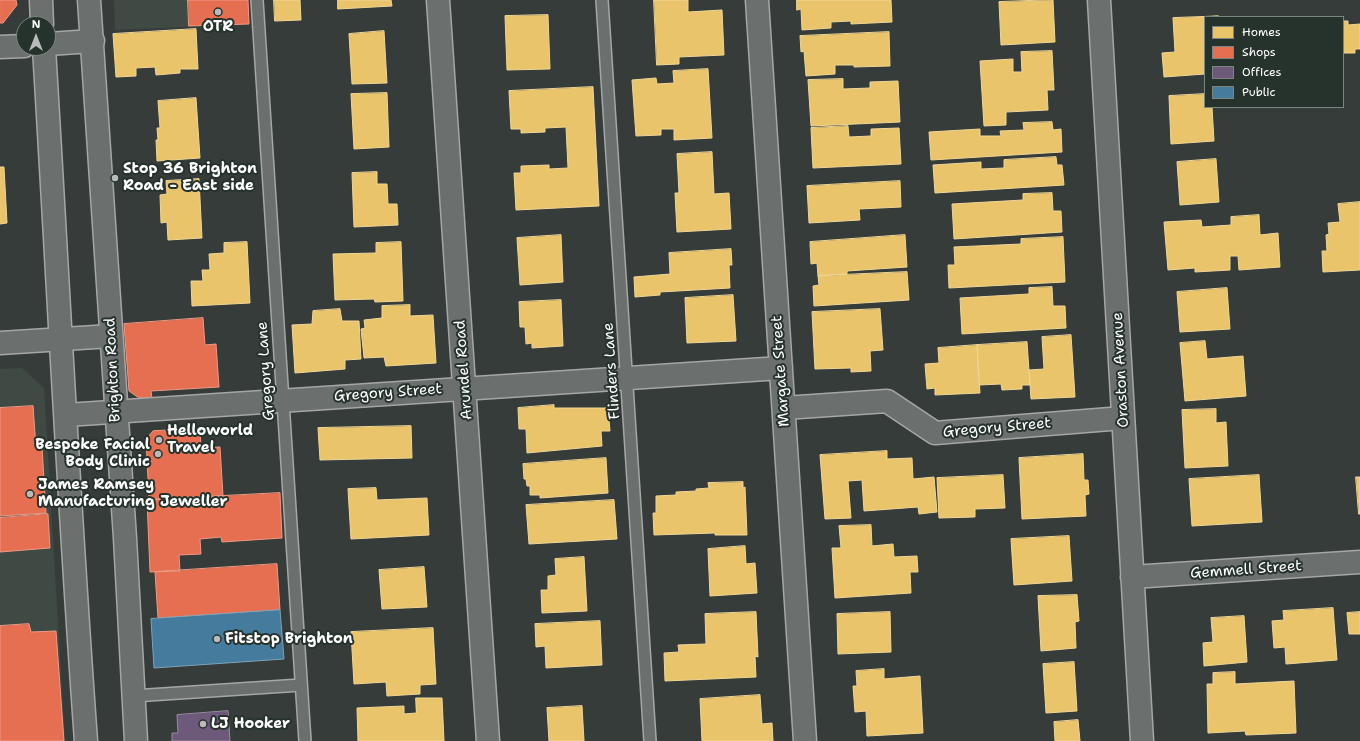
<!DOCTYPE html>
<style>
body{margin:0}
#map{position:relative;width:1360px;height:741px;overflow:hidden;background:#363c39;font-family:"Shantell Sans",sans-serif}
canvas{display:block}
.legend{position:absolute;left:1204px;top:16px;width:140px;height:92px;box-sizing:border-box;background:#26332d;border:1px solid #7d8581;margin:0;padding:5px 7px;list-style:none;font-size:12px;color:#fff}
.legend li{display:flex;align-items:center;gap:8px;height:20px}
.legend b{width:20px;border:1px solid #7d8581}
.north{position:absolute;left:16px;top:16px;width:40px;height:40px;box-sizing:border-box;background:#26332d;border:1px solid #7d8581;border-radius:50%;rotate:0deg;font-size:11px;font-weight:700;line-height:16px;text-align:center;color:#fff}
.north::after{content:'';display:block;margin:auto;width:14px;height:18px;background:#b9bbba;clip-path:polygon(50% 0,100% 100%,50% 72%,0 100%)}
</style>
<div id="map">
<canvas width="1360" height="741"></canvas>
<ul class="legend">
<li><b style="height:11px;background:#e9c46a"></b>Homes</li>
<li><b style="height:11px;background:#e76f51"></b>Shops</li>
<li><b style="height:11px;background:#6d597a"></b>Offices</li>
<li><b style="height:11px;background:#457b9d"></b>Public</li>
</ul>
<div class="north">N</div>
</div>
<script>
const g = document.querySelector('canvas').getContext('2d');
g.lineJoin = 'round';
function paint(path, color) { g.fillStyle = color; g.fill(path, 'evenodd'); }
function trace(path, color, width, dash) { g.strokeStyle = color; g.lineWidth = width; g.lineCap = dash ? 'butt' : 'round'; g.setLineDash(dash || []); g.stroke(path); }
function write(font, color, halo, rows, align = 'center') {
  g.font = font + ' "Shantell Sans",sans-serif'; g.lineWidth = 4; g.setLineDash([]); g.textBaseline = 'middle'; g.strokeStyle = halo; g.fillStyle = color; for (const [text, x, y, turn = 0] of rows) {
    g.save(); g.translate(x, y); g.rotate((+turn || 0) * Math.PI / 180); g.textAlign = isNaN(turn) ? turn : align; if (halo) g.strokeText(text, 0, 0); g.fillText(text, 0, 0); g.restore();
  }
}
const built = new Path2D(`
 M114,0H248L249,24L115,30Z
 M22,368L44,388L65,741H0V369Z`);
const homes = new Path2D(`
 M274,0H300L301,20L275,21Z
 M338,0H391L392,6L338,9Z
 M654,0H688V12L722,10L724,55L679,57V64L657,65Z
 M797,0H891L892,22L851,24V21L831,22V28L802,30L801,9L797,10Z
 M1053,0L1055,42L1001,45L999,2Z
 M548,15L550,69L507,70L505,16Z
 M1218,16L1205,17V74L1164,77L1162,53L1175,52L1173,18Z
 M1343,21H1348V25L1360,24V49H1355V53H1343Z
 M196,29L198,69H180V73L156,75L155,67L136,68V76L116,77L113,34Z
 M384,31L387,83L352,84L349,34Z
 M889,32L890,66L854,67V65H835V74L806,76L804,51L801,52L800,36Z
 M1052,51L1054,90H1047L1048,110L1006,112V125L984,126L980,61L1013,59V72H1022L1021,52Z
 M708,69L712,138L674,140V129H661V135L636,136L632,80L656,78L657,84L674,83L673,71Z
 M843,79V89L870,88V82L898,81L900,122L811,126L808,80Z
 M593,87L599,206L516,210L514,173H521V166L549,165V169L568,168L566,127L545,128V132L521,133V129H511L509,91Z
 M387,93L389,147L354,149L351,94Z
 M1205,94V107H1212L1214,141L1171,144L1169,96Z
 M196,98L200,158L157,161L156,140H158L157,128H160L158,101Z
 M1052,122L1053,130L1061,129L1062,152L931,160L929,132L980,129V136H1001L1000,131L1024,130L1023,123Z
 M848,126L849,137L871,136V129L899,128L901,164L813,168L811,128Z
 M712,152L714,194L729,193L731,229L677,232L675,193H679L677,154Z
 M1056,157L1057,165H1062L1064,185L935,193L933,165L981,162V169L1004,168V160Z
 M1216,159L1219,202L1180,205L1177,162Z
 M0,167H4L7,223L0,224Z
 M377,172V184H387L388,204H397L398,225L354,227L352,173Z
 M199,179L202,238L168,240L167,222L161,223L160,195L167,194L166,181Z
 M900,181L901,207L859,209L860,220L809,223L807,186Z
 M1052,193L1053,211H1061L1062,232L954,239L952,204L1023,200V194Z
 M1360,202V270L1323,272L1322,251H1327L1326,235L1329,234L1328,223L1340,222L1338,204Z
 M1259,215L1260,235L1278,233L1280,267L1239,270L1238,256H1230V270L1195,272V268L1168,270L1164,222L1201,220L1202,227L1231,225V217Z
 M561,235L563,282L520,285L517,238Z
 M905,235L907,267L847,271V274L818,276L817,263L811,264L810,242Z
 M1063,237L1065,282L949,288L948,265H955L954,247L1021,244V239Z
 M247,242L250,303L192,306L191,281H203L202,270H210L209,254L224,253V243Z
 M401,242L403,301L375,302L374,299L335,300L333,254L376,253V243Z
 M731,249L732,265H729L730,288L660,292V295L635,297L634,277L670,274L669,253Z
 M907,272L909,300L814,306L813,286L819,285L818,276Z
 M1052,287L1053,306H1065L1066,328L962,334L960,298L1029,294V288Z
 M1227,288L1230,329L1180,332L1177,292Z
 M733,295L736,341L687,343L685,298Z
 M561,300L563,346L532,348V343L526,344L525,327H520L519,302Z
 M410,305V316L433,315L436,363L386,366L384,357L364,358L361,329L365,328L364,320L382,318V306Z
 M340,309L342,321H359L361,359L345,360V369L295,373L292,325L312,324L313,311Z
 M880,309L883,350L870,351L871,371L851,372V368L815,369L812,312Z
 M1071,335L1075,397L1031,399L1029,370L1044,369L1042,337Z
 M1205,341L1207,359L1243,356L1246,396L1185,401L1180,343Z
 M1027,342L1030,385H1022V389L1002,390L1001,384L979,385L977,345Z
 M977,345L980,393L935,395V388L927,389L925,364L939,363L938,348Z
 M554,405V408H608L610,431H601L602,446L527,453L526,429H519L518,408Z
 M1216,409V423L1226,422L1228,466L1185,468L1182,410Z
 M411,426L412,458L320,460L318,428Z
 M887,451V459L912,458L913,479L934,477L937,512L919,514L918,507L864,511L862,480L848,481L851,518L825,519L820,455Z
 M1083,454L1084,480H1088L1089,494L1085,495L1086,516L1022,519L1019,458Z
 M606,458L608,493L540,498V495H530V486H527L526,479H524L523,464Z
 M1003,475L1005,508L975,509V517L939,518L937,478Z
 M1259,475L1262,522L1192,526L1189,479Z
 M1356,477H1360V514H1359Z
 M743,482V488L745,487L747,535H715V533L654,535L653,513H656V496L676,495V492L696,491V489L709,488L708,483Z
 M376,488L377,500L427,498L429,535L351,539L348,489Z
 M614,500L617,539L529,544L526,505Z
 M871,525L872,546L893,544L894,557L917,556L918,572H910L911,593L835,598L832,548H841L839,526Z
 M1069,536L1072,581L1014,585L1011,539Z
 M745,546L746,564L755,563L757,593L710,596L708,549Z
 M584,557L587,611L542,613L541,590H548V576L556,575L555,559Z
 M424,567L427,607L382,609L379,570Z
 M1077,595L1079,621L1075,622L1076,648L1041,651L1038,596Z
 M1333,608L1337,660L1286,664L1285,647L1274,648L1272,621L1284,620L1283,611Z
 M756,612L758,657L755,656L756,677L665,681L664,653L679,652L678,645L706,644L705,614Z
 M890,612L891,652L838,654L837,614Z
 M1360,612V634H1349L1347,613Z
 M1244,616L1247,662L1204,666L1203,643L1213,642L1211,618Z
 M600,621L602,665L546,668L545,646L536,647L535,624Z
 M433,628L436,684L420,685V694L387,696L386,682L354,684L351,632Z
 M1074,662L1077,711L1046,713L1043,664Z
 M884,669V679L920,676L923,733L867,736L866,711L855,712L853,686H857L856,671Z
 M1235,672V684L1294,681L1296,733L1246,735L1245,731L1208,733L1207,684H1213V673Z
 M760,695L762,724L772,723L773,741H702L700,699Z
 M416,698H442L444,741H358L357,708L404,706V714L416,713Z
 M582,706L584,741H549L547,708Z
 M1078,720L1080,741H1055L1054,722Z`);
const shops = new Path2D(`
 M0,0H16L17,5L3,23H0Z
 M188,0H248L249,24L189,26Z
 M203,318L205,345L216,344L219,387L151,391L152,398H139L129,391L124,324Z
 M33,406L36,448L42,447L46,513L0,516V408Z
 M200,429L201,448L220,447L223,496L149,500L146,439L153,431Z
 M280,493L282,538L222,542L221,537L200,539L201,554L179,555L180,571L150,572L147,500Z
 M48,514L50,548L0,552V518Z
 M277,564L280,610L158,618L155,572Z
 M29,624L31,632L56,631L64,741H0V626Z`);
const offices = new Path2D(`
 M228,711L230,741H172V733H178L177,715Z`);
const public = new Path2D(`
 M280,610L284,659L154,668L151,619Z`);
const lane = new Path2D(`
 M257,0L305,741
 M602,0L650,741
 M133,696L301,685`);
const street = new Path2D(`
 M438,0L488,741
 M757,0L805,741
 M1099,0L1142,741
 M48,44L93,41
 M0,47L24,46
 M0,343L111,336
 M784,408L887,401L935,433L1123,418
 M66,415L781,368
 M1132,577L1360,562`);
const primary = new Path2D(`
 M41,0L42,24
 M89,0L125,538L136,741
 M44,48C58,279 69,510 86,741`);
const markers = [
 [218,12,4,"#b9bbba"],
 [115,178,4,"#b9bbba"],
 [159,440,4,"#b9bbba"],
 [158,454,4,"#b9bbba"],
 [30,494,4,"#b9bbba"],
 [217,639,4,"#b9bbba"],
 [203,724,4,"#b9bbba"]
];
const poiNames = [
 ["OTR",218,27,"center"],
 ["Stop 36 Brighton",123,169],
 ["Road - East side",123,186],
 ["Helloworld",167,431],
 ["Travel",167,448],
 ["Bespoke Facial",150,445,"right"],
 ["Body Clinic",150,462,"right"],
 ["James Ramsey",38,485],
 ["Manufacturing Jeweller",38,502],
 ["Fitstop Brighton",225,639],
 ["LJ Hooker",211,724]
];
const streetNames = [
 ["Brighton Road",113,370,-93],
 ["Arundel Road",464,370,-94],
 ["Oraston Avenue",1121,370,-93],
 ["Gregory Lane",266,371,-94],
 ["Flinders Lane",612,371,-94],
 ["Margate Street",781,371,-94],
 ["Gregory Street",388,393,-4],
 ["Gregory Street",997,428,-5],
 ["Gemmell Street",1246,570,-4]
];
paint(built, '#3f4a45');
paint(homes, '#e9c46a');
trace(homes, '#f0d697', 1);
paint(shops, '#e76f51');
trace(shops, '#ee9a85', 1);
paint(offices, '#6d597a');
trace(offices, '#998ba2', 1);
paint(public, '#457b9d');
trace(public, '#7da3ba', 1);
trace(lane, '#a5a7a6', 14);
trace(street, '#a5a7a6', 25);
trace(primary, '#a5a7a6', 25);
trace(lane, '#6b6f6d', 11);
trace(street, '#6b6f6d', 22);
trace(primary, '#6b6f6d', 22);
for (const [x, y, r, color] of markers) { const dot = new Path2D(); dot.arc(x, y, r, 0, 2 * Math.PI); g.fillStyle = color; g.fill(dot); trace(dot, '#26332d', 1.5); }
write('bold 15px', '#fff', '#26332d', poiNames, 'left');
write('15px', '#fff', '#26332d', streetNames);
</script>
